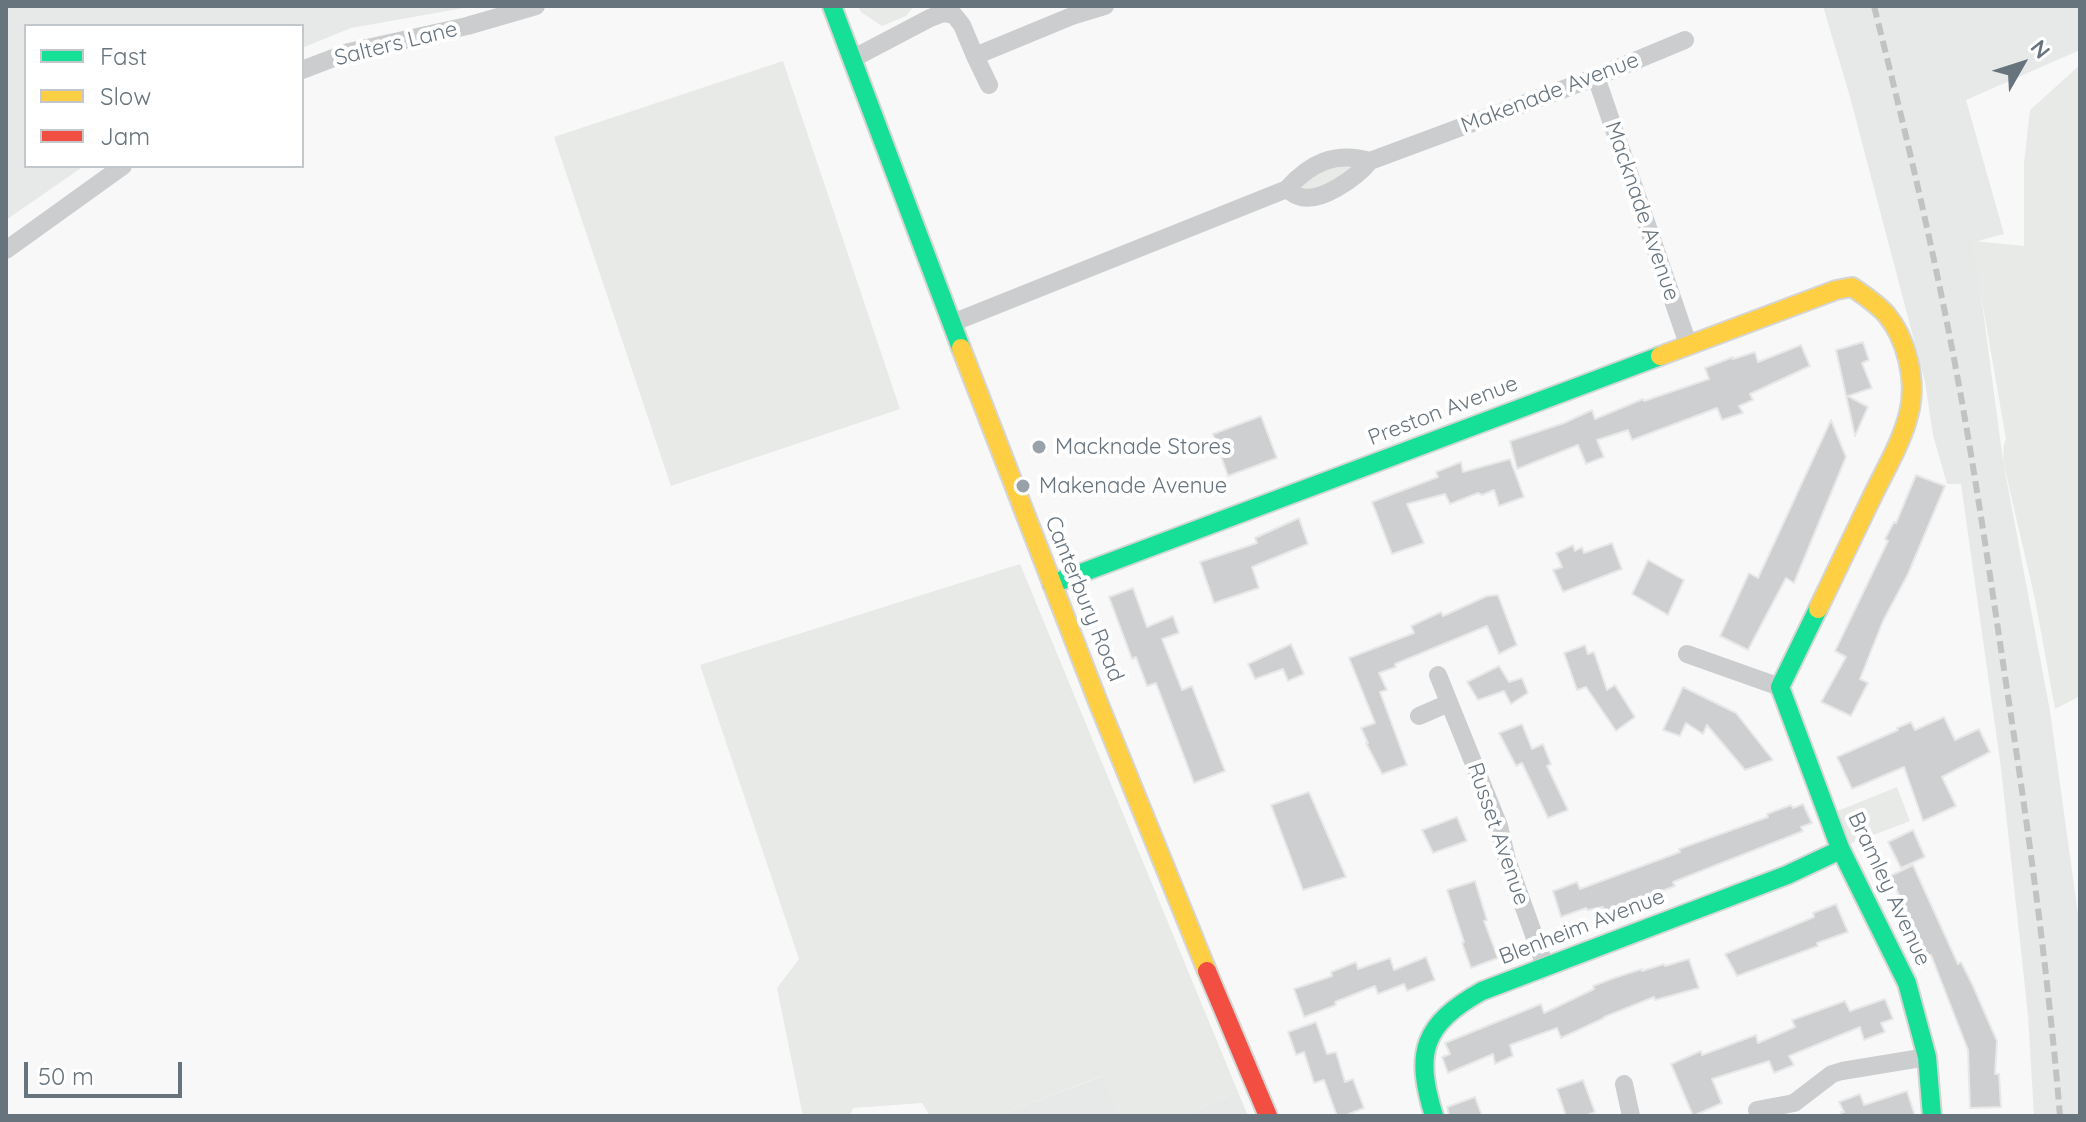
<!DOCTYPE html>
<style>
body{margin:0}
#map{position:relative;width:2086px;height:1122px;overflow:hidden;background:#f8f8f8;font-family:Quicksand,sans-serif}
canvas{display:block}
.frame{position:absolute;inset:0;border:8px solid #67747e;pointer-events:none}
.legend{position:absolute;left:24px;top:24px;width:280px;height:144px;box-sizing:border-box;background:#fff;border:2px solid #c2c7cb;margin:0;padding:10px 14px;list-style:none;font-size:24px;color:#67747e}
.legend li{display:flex;align-items:center;gap:16px;height:40px}
.legend b{width:40px;border:2px solid #c2c7cb}
.north{position:absolute;left:1982px;top:24px;width:80px;height:80px;-webkit-text-stroke:6px #fff;paint-order:stroke;rotate:51deg;font-size:22px;font-weight:700;line-height:32px;text-align:center;color:#67747e}
.north::after{content:'';display:block;margin:auto;width:28px;height:36px;background:#67747e;clip-path:polygon(50% 0,100% 100%,50% 72%,0 100%)}
.scale{position:absolute;left:24px;top:1062px;width:158px;height:36px;box-sizing:border-box;border:4px solid #67747e;border-top:0;padding-left:10px;font-size:24px;line-height:28px;white-space:nowrap;color:#67747e;-webkit-text-stroke:6px #fff;paint-order:stroke}
</style>
<div id="map">
<canvas width="2086" height="1122"></canvas>
<div class="frame"></div>
<ul class="legend">
<li><b style="height:10px;background:#16e098"></b>Fast</li>
<li><b style="height:10px;background:#ffcf43"></b>Slow</li>
<li><b style="height:10px;background:#f24e42"></b>Jam</li>
</ul>
<div class="north">N</div>
<div class="scale">50 m</div>
</div>
<script>
const g = document.querySelector('canvas').getContext('2d');
g.lineJoin = 'round';
function paint(path, color) { g.fillStyle = color; g.fill(path, 'evenodd'); }
function trace(path, color, width, dash) { g.strokeStyle = color; g.lineWidth = width; g.lineCap = dash ? 'butt' : 'round'; g.setLineDash(dash || []); g.stroke(path); }
function write(font, color, halo, rows, align = 'center') {
  g.font = font + ' Quicksand,sans-serif'; g.lineWidth = 8; g.setLineDash([]); g.textBaseline = 'middle'; g.strokeStyle = halo; g.fillStyle = color; for (const [text, x, y, turn = 0] of rows) {
    g.save(); g.translate(x, y); g.rotate((+turn || 0) * Math.PI / 180); g.textAlign = isNaN(turn) ? turn : align; if (halo) g.strokeText(text, 0, 0); g.fillText(text, 0, 0); g.restore();
  }
}
const built = new Path2D(`
 M6,6H475L351,28L302,48V26H26V166H84L6,220Z
 M1823,6H2080V50L1966,100L2004,234L1974,242L2003,461L2050,711L2080,929V1116H2034L2028,1015L2001,768L1961,484H1947L1933,435L1925,382L1850,97Z
 M1103,1076L1120,1116H997Z
 M1238,1092L1248,1116H1180Z`);
const green = new Path2D(`
 M858,6H914L906,16L882,26L861,12Z
 M783,61L900,409L671,486L554,137Z
 M2080,65V696L2055,709L2035,599L2003,461L2004,444L2006,439L1973,249L1974,241L2024,246V163L2030,110Z
 M1370,161L1299,198V176L1314,165Z
 M1020,564L1238,1092L1180,1116H1120L1102,1076L997,1116H930L922,1103L853,1108L850,1116H803L777,988L799,959L700,665Z
 M1897,787L1910,821L1847,845L1835,812Z`);
const building = new Path2D(`
 M1863,342L1869,360L1862,363L1872,388L1848,396L1868,407L1855,436L1836,350Z
 M1801,345L1810,366L1750,394L1753,400L1739,406L1743,413L1722,420L1717,408L1632,440L1628,430L1597,440L1604,457L1586,464L1578,445L1517,469L1510,441L1564,423L1592,410L1595,419L1643,399L1644,401L1709,379L1705,368L1733,357V359L1755,352L1758,362Z
 M1261,416L1277,458L1228,476L1213,434Z
 M1831,420L1846,457L1794,583L1786,578L1748,650L1720,636L1749,573L1758,578Z
 M1510,459L1524,497L1499,506L1494,490L1482,495L1478,493L1450,504L1445,494L1407,504L1424,543L1392,554L1372,502L1438,477L1436,472L1461,462L1463,472Z
 M1916,475L1945,486L1908,574L1883,621L1860,679L1868,683L1851,716L1821,702L1846,657L1835,651L1888,541L1885,539L1894,522L1896,523Z
 M1299,518L1308,544L1252,567L1259,588L1214,603L1200,562L1257,543L1255,538Z
 M1612,543L1622,569L1563,592L1553,570L1562,567L1556,553L1573,545L1575,551L1582,547L1584,553Z
 M1648,560L1684,580L1668,615L1632,594Z
 M1133,588L1147,627L1173,616L1179,633L1162,639L1182,690L1192,686L1225,771L1194,783L1156,683L1147,686L1136,657L1132,659L1109,597Z
 M1498,595L1517,645L1499,654L1487,626L1395,664L1396,667L1379,673L1387,690L1380,692L1407,765L1382,774L1366,743H1368L1361,728L1375,723L1349,658L1414,633L1411,626L1441,612L1443,616L1487,596Z
 M1291,644L1304,674L1288,681L1283,669L1255,679L1248,664Z
 M1585,645L1588,654L1594,652L1607,690L1615,685L1635,717L1616,731L1586,687L1577,690L1564,653Z
 M1499,666L1509,682L1522,678L1528,693L1511,704L1504,691L1478,700L1467,682Z
 M1683,687L1736,713L1773,760L1745,770L1707,725L1703,734L1686,723L1680,736L1663,730Z
 M1944,717L1955,740L1979,729L1990,752L1942,777L1956,806L1923,821L1904,767L1852,789L1837,757L1898,730L1897,728L1911,722L1915,730Z
 M1522,724L1532,749L1543,744L1551,764L1547,766L1568,810L1548,818L1522,763L1516,766L1499,733Z
 M1309,792L1346,877L1303,890L1271,805Z
 M1803,804L1812,823L1801,827L1803,831L1673,882L1675,886L1605,913L1603,907L1588,910L1586,908L1561,917L1553,891L1577,882L1580,889L1680,852L1679,849L1768,817L1767,814L1791,805L1793,808Z
 M1457,817L1467,841L1433,853L1422,830Z
 M1913,830L1925,857L1901,868L1888,842Z
 M1913,865L1958,964L1961,962L1973,986L1997,1041L1995,1074H1999L2001,1107L1970,1108L1968,1050L1931,955L1928,956L1890,876Z
 M1475,881L1487,920L1484,921L1498,958L1471,968L1462,943L1464,942L1447,890Z
 M1836,904L1848,932L1817,943L1818,946L1737,976L1725,954L1814,917L1813,913Z
 M1426,957L1435,980L1407,991L1404,984L1378,994L1375,986L1335,1002L1336,1005L1304,1017L1294,989L1332,976L1331,972L1356,962L1358,969L1390,958L1394,970Z
 M1689,959L1699,988L1655,1000L1654,997L1604,1017V1018L1561,1038L1557,1028L1510,1045L1513,1056L1495,1064L1493,1054L1448,1073L1442,1057L1450,1054L1445,1043L1541,1004L1544,1013L1594,989L1593,986L1614,978L1642,969V971L1664,964L1665,966Z
 M1885,999L1893,1019L1881,1023L1885,1032L1864,1040L1860,1027L1789,1056L1794,1065L1774,1073L1769,1061L1712,1079L1722,1103L1693,1116L1671,1064L1701,1051L1702,1055L1756,1035L1758,1043L1795,1027L1792,1020L1845,1001L1850,1011Z
 M1316,1022L1327,1054L1336,1052L1345,1082L1353,1079L1364,1108L1344,1116H1337L1324,1080L1314,1083L1304,1052L1296,1055L1288,1032Z
 M1583,1080L1595,1112L1585,1116H1566L1557,1089Z
 M1907,1091L1915,1116H1841V1112H1844L1839,1102L1860,1094L1864,1105Z
 M1475,1097L1482,1116H1449L1447,1107Z`);
const street = new Path2D(`
 M975,56L989,85
 M852,59L930,18L943,13L954,15L962,25L975,56L1072,16L1105,6
 M302,70L349,52L467,26L536,6
 M1596,77L1688,344
 M1287,189C1291,192 1294,195 1298,196C1319,205 1357,177 1370,161L1596,77L1685,40
 M6,250L123,166
 M952,323L1287,189C1310,163 1335,151 1370,161
 M1687,654L1780,687
 M1438,675L1499,826L1507,860L1545,966
 M1419,716L1449,703
 M1624,1084L1631,1116
 M1757,1110L1794,1103L1832,1074L1842,1071L1927,1057`);
const fast = new Path2D(`
 M832,6L961,348
 M1052,584L1660,356
 M1818,609L1780,687L1840,848L1907,983L1927,1057L1932,1116
 M1434,1116C1414,1052 1423,1024 1482,991L1787,875L1840,850`);
const slow = new Path2D(`
 M961,348L1098,702L1207,971
 M1660,356L1836,290L1852,287C1864,295 1876,303 1886,314C1907,339 1917,381 1909,413C1902,442 1885,470 1872,497C1854,534 1836,571 1818,609`);
const jam = new Path2D(`
 M1207,971L1268,1116`);
const rail = new Path2D(`
 M1874,6C1902,117 1929,230 1951,343C1973,456 1989,569 2006,683C2028,827 2048,971 2060,1116`);
const markers = [
 [1039,447,8,"#9aa2a9"],
 [1023,486,8,"#9aa2a9"]
];
const streetNames = [
 ["Salters Lane",396,44,-14],
 ["Makenade Avenue",1550,93,-21],
 ["Macknade Avenue",1642,211,71],
 ["Preston Avenue",1443,411,-21],
 ["Canterbury Road",1084,599,68],
 ["Russet Avenue",1498,834,71],
 ["Bramley Avenue",1889,889,65],
 ["Blenheim Avenue",1582,927,-21]
];
const poiNames = [
 ["Macknade Stores",1055,447],
 ["Makenade Avenue",1039,486]
];
paint(built, '#e7e8e8');
paint(green, '#e7eae6');
paint(building, '#cecfd0');
trace(building, '#e8e8e8', 2);
trace(fast, '#d4d5d5', 22);
trace(slow, '#d4d5d5', 22);
trace(jam, '#d4d5d5', 22);
trace(street, '#cbcdce', 18);
trace(fast, '#16e098', 18);
trace(slow, '#ffcf43', 18);
trace(jam, '#f24e42', 18);
trace(rail, '#c1c2c3', 6, [12, 6]);
for (const [x, y, r, color] of markers) { const dot = new Path2D(); dot.arc(x, y, r, 0, 2 * Math.PI); g.fillStyle = color; g.fill(dot); trace(dot, '#fff', 3); }
write('22px', '#67747e', '#fff', streetNames);
write('22px', '#67747e', '#fff', poiNames, 'left');
</script>
